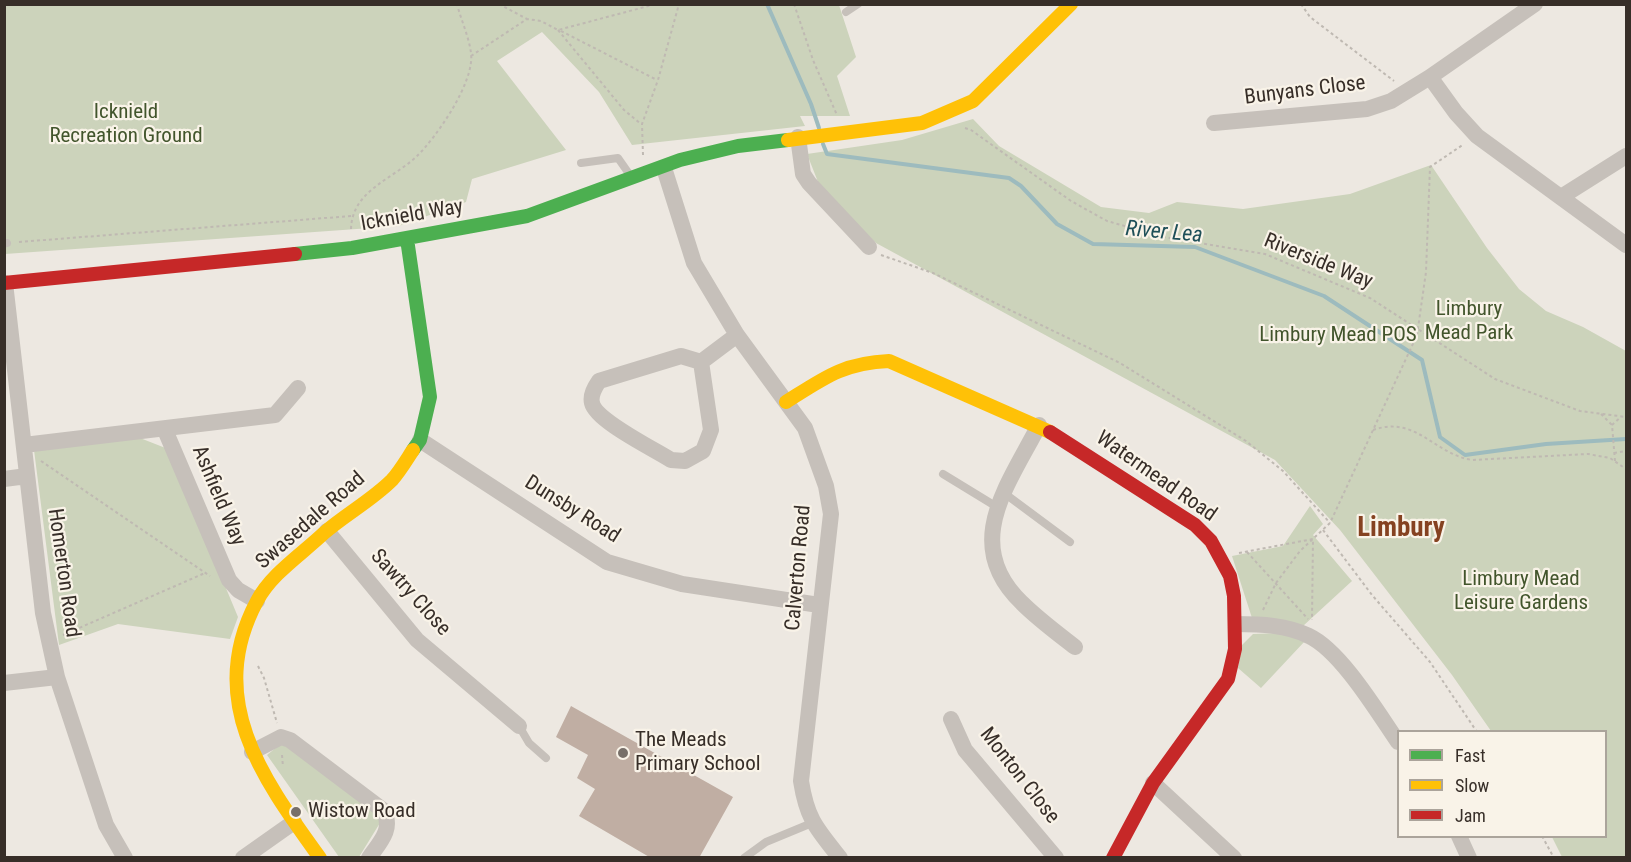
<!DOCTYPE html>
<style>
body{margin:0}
#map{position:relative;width:1631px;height:862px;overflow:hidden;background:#ede8e1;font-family:"Roboto Condensed",sans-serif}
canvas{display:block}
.frame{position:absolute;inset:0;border:6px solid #372e28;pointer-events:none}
.legend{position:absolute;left:1397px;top:730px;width:210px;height:108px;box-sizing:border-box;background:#f9f3e8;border:2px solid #aba49b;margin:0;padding:8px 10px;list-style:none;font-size:18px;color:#372e28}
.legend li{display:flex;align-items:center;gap:12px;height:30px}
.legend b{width:30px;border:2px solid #aba49b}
</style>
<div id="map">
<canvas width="1631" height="862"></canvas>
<div class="frame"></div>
<ul class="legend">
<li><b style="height:8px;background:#4caf50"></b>Fast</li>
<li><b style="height:8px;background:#ffc107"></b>Slow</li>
<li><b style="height:8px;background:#c62828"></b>Jam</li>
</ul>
</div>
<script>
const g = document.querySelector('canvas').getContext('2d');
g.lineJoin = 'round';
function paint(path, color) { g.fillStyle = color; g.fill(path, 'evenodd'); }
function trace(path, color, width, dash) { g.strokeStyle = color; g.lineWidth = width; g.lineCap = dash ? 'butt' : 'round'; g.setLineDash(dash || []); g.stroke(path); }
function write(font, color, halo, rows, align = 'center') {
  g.font = font + ' "Roboto Condensed",sans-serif'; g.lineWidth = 4.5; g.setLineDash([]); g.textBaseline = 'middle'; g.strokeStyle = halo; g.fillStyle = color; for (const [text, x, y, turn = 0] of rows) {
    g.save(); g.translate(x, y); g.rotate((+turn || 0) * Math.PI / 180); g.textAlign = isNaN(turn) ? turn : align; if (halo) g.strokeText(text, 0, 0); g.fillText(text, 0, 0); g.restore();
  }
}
const green = new Path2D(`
 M4,5H839L856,57L837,76L850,116H800L805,126L632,145L599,92L542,32L497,61L566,150L472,179L466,202L399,226L5,254Z
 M973,119L999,146L1101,207L1149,213L1177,202L1243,209L1350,194L1431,165L1487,248L1519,289L1546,311L1583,327L1626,351V857H1562L1552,837L1606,836V732L1491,731L1452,675L1340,530L1275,460L876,243L820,187L807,154L902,140Z
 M140,438L168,449L238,617L230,639L118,624L59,645L34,450Z
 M1310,506L1323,524L1313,535L1352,581L1303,626L1252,618L1232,556L1283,546Z
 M1281,633L1305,641L1261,688L1238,668L1242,645L1253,634Z
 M283,742L383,818L359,857H339L267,755Z`);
const stream = new Path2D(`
 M767,4L811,104L819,128
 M823,144L827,154L1009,178L1021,186L1057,224L1093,244L1195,247L1324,296L1422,360L1440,437L1465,455L1546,444L1626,439`);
const building = new Path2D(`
 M571,706L733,797L699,858H651L579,816L595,789L577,778L588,755L556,737Z`);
const path = new Path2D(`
 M499,4L527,19
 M794,4L813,60L837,115
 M1301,4L1310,17L1394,81
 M558,30L624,110L641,124
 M561,31L657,80
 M471,56L527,19L541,21L558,30L656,4
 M965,128L971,130L1071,201L1107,221L1164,237L1265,254L1370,298L1495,379L1580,411L1626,417
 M643,155L642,124L658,80L679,4
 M351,229C352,191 391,180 416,157C436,138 475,82 471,53C469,37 461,20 457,4
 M19,242L351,216
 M881,255L933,273L1120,363L1246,441L1283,471L1330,523
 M1601,414L1612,425
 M1373,430C1416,415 1434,454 1472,460L1588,454L1610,458L1626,469
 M1614,453L1626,451
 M41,461L210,576
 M1615,461L1612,425L1621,417
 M1323,530L1372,595L1430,662L1477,732
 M1247,552L1308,619
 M1239,553L1313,539L1312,620
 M1263,610L1276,583L1300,551L1330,523L1417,335L1426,272L1430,167L1464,144
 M63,635L205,573
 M258,666L264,678L277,723
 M282,755L283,767
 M1542,836L1554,858`);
const lane = new Path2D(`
 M846,12L858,4
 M581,163L618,158L632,178
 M4,244L7,243
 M943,474L997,507
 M1004,493L1070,542
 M519,726L529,743L546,758
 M744,858L766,842L812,823`);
const street = new Path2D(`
 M1535,4L1430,77L1456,113L1477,136L1626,245
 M1214,123L1367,109L1391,101L1430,77
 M798,137L803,174L809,183L869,247
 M664,168L694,263L737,335L805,428L826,486L831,514L801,781C807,819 816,828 840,858
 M1561,197L1626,156
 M5,283L43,613L57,677L106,825L125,858
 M701,362L681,356L599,381C595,387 590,395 592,403C596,421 654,449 671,460L685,461L703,451L711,430L701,362L737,335
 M1039,425C1009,484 960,544 1022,603C1038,619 1057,633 1075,647
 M165,430L229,580L238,590L257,601
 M420,440L607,562L682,584L819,605
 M24,445L275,415L298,388
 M4,479L27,476
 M327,531L417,640L519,726
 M1236,624C1260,624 1287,625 1309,636C1341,651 1378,713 1398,742
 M4,683L57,677
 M951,719L965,750L1056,858
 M252,752L281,737L290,740L384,811C393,830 380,842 369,858
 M1153,783L1234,858
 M1459,836L1469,858
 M243,858L294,822`);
const fast = new Path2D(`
 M407,239L430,397L420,440L413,450
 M295,254L352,248L527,216L680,160L738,146L788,140`);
const slow = new Path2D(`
 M788,140L922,123L973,101L1071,4
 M786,402C824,378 843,363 889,361L1050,432
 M320,858C263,779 204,700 257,601C271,574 302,554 324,533C346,514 372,500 392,480C400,471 407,459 413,450`);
const jam = new Path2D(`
 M4,283L295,254
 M1050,432L1195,525L1211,541L1230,576L1234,596L1235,649L1228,679L1153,783L1113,858`);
const markers = [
 [623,753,6,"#776f69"],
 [296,812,6,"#776f69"]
];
const streetNames = [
 ["Bunyans Close",1305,91,-7],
 ["Icknield Way",412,216,-10],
 ["Riverside Way",1318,262,22],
 ["Watermead Road",1156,477,35],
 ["Ashfield Way",218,496,67],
 ["Dunsby Road",572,510,32],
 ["Swasedale Road",311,521,-41],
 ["Calverton Road",799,568,-85],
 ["Homerton Road",63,573,82],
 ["Sawtry Close",410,593,48],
 ["Monton Close",1019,776,52]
];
const parkNames = [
 ["Icknield",126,113],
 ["Recreation Ground",126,137],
 ["Limbury",1469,310],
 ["Mead Park",1469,334],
 ["Limbury Mead POS",1338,336],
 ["Limbury Mead",1521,580],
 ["Leisure Gardens",1521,604]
];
const poiNames = [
 ["The Meads",635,741],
 ["Primary School",635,765],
 ["Wistow Road",308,812]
];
const waterNames = [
 ["River Lea",1164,233,5]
];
const districtNames = [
 ["Limbury",1401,529]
];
paint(green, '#ccd3bb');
trace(stream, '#9dbbbe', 4);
paint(building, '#c0aea3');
trace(path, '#bfb9b2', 2, [3, 3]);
trace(lane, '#c6c0ba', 8);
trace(street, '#c6c0ba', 16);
trace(fast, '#4caf50', 14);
trace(slow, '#ffc107', 14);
trace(jam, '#c62828', 14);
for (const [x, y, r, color] of markers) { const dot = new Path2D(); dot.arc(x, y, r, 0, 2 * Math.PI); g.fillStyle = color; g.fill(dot); trace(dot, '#f9f3e8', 2); }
write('21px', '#372e28', '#f9f3e8', streetNames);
write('21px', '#42552c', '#f9f3e8', parkNames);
write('21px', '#372e28', '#f9f3e8', poiNames, 'left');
write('italic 22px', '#1e4f58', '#f9f3e8', waterNames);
write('bold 27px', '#854221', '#f9f3e8', districtNames);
</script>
